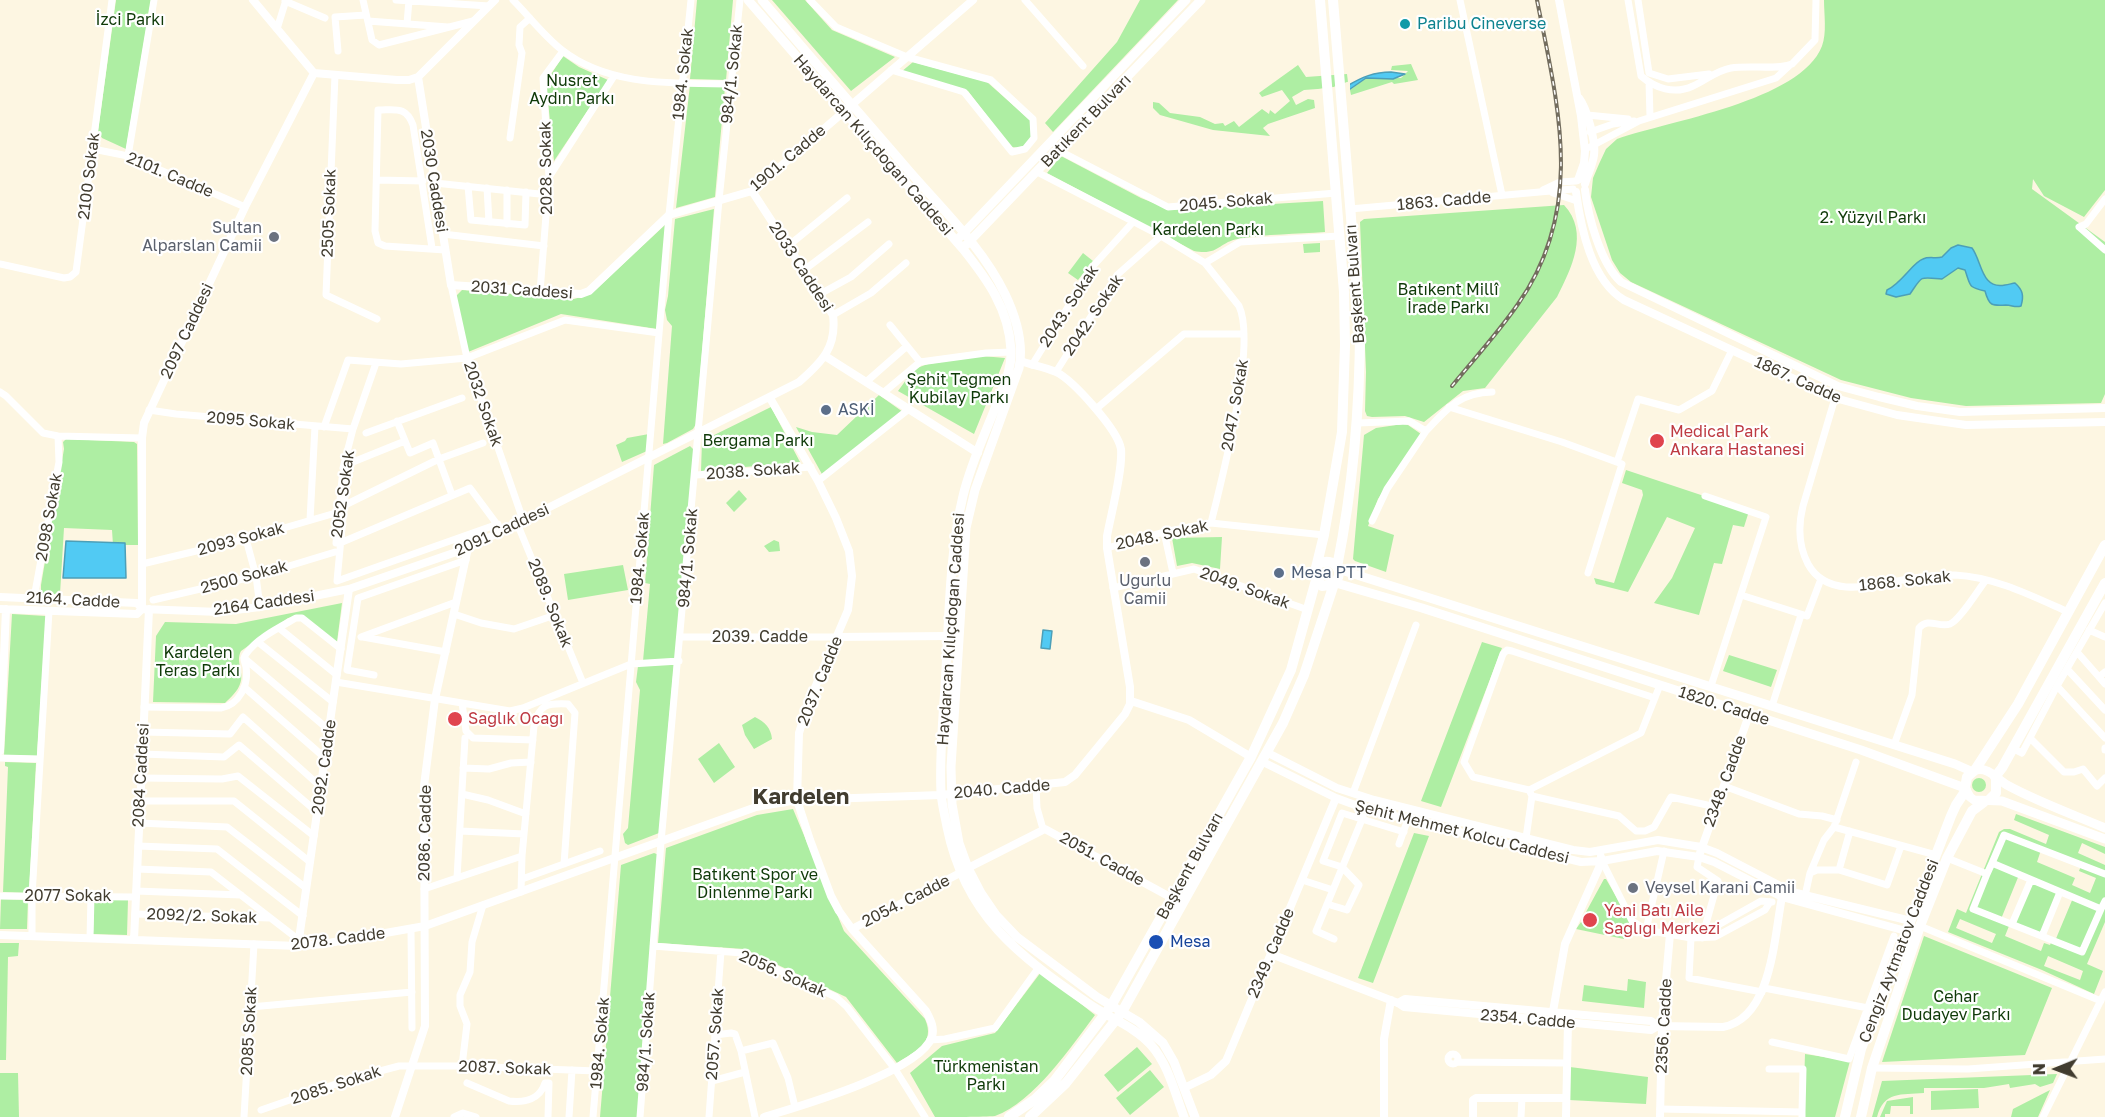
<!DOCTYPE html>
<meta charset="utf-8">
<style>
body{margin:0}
#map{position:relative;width:2105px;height:1117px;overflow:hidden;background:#fdf6e2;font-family:"Golos Text",sans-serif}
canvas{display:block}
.north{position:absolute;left:2027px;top:1039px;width:60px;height:60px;-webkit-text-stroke:4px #fff;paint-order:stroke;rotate:269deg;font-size:16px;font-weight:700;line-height:24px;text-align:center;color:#413c2f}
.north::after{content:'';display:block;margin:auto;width:21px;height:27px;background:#413c2f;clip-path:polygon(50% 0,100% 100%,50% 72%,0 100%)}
</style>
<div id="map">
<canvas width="2105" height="1117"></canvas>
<div class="north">N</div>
</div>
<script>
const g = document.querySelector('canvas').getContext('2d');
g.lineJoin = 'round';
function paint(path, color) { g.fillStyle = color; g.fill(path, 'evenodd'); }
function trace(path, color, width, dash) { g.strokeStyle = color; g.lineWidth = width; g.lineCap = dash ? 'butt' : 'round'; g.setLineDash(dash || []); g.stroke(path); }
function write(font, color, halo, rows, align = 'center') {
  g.font = font + ' "Golos Text",sans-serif'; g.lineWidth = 4.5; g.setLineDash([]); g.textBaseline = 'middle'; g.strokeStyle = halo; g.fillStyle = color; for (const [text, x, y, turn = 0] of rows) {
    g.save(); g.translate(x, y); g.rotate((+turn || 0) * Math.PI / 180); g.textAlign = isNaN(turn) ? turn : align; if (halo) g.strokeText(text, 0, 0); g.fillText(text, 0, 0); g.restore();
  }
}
const green = new Path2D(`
 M116,0H151L126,149L102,138L98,131Z
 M697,0H733L726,80L690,79Z
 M772,0H805L832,30L895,57L851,91Z
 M1140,0H1178L1053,132L1045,123L1117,42Z
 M1824,0H2105V190L2084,217L2044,196L2033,179L2032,189L2105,242V394L2101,403L1966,406L1911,398L1841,380L1631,282L1620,273L1612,260L1591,197L1593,178L1599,164L1606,149L1617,139C1668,121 1801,101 1822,46C1827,33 1824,14 1824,0Z
 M563,56L579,67L608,80L554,161L546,82Z
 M913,62L987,82L1031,121L1032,137L1022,148L1011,147L968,91L901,72Z
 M1411,64L1418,80L1394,84L1392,82L1351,95L1350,90L1366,78H1401L1408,71L1391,70L1392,66Z
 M1298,65L1306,77L1347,74L1348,82L1331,88L1304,90L1292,97L1296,105L1308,99L1314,100L1315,108L1268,124L1263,128L1270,136L1213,130L1160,115L1153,108V102L1159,103L1170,113L1200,117L1215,124L1223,123L1225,126L1234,121L1239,127L1262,109L1269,114L1270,110L1275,114L1290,101L1282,90L1262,97L1259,93Z
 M690,85L725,87L715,197L676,208Z
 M1061,156L1141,198L1171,210L1323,201L1325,232C1296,234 1267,234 1238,239C1219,242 1219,256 1194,251L1047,173Z
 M1564,205C1590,233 1571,269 1557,297L1485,388L1463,391L1424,422L1405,416L1372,417L1367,416L1365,411L1366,372L1360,222L1364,219Z
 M714,209L696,424L693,429L667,443L663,444L672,326L667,320L665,310L668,296L675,219Z
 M666,224L657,329L561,314L468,352L455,297L462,290L574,299L591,294Z
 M1320,243V252L1304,253L1303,244Z
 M1083,253L1093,261L1078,280L1068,273Z
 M982,356L1005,358L974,434L898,391L914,369L928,364Z
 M879,395L903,412L823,476L796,427L812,432L837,435Z
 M771,407L800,462L701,471L702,441Z
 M1403,424L1408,425L1421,434L1378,499L1368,526L1394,535L1386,572L1355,561L1353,559L1364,435L1376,428Z
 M649,434L647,451L622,462L616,445L625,441L627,438Z
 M66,439L134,442L137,444L138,545H113L112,530L64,528L60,594H41V585L64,449L63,442Z
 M690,446L694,450L677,659L643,661L650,584L645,583L654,465Z
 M1626,470L1749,511L1744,527L1733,525L1722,564L1714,563L1699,615L1654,603L1672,578L1695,528L1667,517L1628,592L1596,584L1594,578L1614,583L1643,495L1642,490L1622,483Z
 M739,490L747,499L734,512L726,503Z
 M1222,537L1220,569L1192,563L1177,566L1172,538Z
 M774,540L779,542L780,551L769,552L764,546Z
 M623,565L628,590L568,600L564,574Z
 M342,603L337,642L300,616L288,618L241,651C235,662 245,673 240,684C238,691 230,698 225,703L153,702L156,636L165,622L236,624Z
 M12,614L46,616L37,756L4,755Z
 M1482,642L1502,648L1441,807L1421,801Z
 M1729,655L1777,670L1771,687L1723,671Z
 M674,664L659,833L628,845L625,843L623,834L628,828L640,690L636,682L638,666Z
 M755,717C765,722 771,728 772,739L754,749L745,735L742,725Z
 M719,743L735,767L714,783L698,759Z
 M5,762L36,763L29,893L3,892L8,767L5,766Z
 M1972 785a7 7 0 1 1 14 0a7 7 0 1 1-14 0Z
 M793,809L844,931L925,1019C936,1044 915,1051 897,1063L846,997L744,949L658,943L666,848L757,815Z
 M2016,814L2105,847V854L2082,843L2078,853L2105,865V922L2087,964L2103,971L2094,994L2042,970L1948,932L1957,909L1966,913L1999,832L2004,829H2010L2046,844L2049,835L2014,820ZM2041,850L2081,866L2079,871L2096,878L2090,893L2072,885L2075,878L2037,862ZM2019,875L2031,880L2012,924L2001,919ZM2060,892L2073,898L2055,941L2052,940L2050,945L2044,943L2041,951L2005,936L2009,926L2042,936ZM1960,919L1996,934L1992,943L1956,928ZM2048,956L2083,971L2080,980L2044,966Z
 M1414,833L1429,836L1373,983L1358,978Z
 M654,853L659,855L640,1117H600L621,865Z
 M1604,879H1606L1636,931L1625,929L1624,939L1576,929L1581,922L1593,928L1598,918L1586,912Z
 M1,899L28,900L27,929H0Z
 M94,899L128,900L127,935L93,934Z
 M1924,936L2052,988L2025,1055L1882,1062Z
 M0,943H19L18,956L8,957L6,1060H0Z
 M1041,972L1095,1015C1071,1047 1034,1102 995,1116C984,1117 949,1117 935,1117L910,1073L942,1046L995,1033Z
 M1628,979L1646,982L1644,1008L1582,1001L1584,985L1627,991Z
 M1137,1047L1152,1064L1118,1092L1104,1075Z
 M1805,1054L1850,1061L1835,1117H1803Z
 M1570,1067L1648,1077L1646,1104L1569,1100Z
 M1150,1070L1164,1087L1130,1115L1116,1098Z
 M0,1073H18L19,1117H0Z
 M2057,1074L2053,1083L2040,1087L2035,1084L2010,1088L2009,1084L1984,1088H1924V1093C1901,1095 1884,1091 1877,1117H1872L1882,1081Z
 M1978,1089L1979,1108L1931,1110V1091Z
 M2050,1090L2038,1117H2011L2013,1109Z
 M1913,1097V1114H1910V1106H1891L1890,1114H1885V1117H1880L1887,1101Z`);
const water = new Path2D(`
 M1391,72L1405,74L1393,79L1366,78L1346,92L1347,86C1362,77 1374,72 1391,72Z
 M1958,245L1972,248C1982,261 1981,290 2005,285C2009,285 2012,283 2015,283C2023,290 2024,296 2021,306C2015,308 2012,305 2006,305C1992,306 1989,306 1985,291C1968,287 1971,287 1965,270L1958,268L1942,279C1919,277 1923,275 1910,294L1896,297L1886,294L1887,290C1902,283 1913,262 1923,259C1929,256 1936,259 1942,257L1951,248Z
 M66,541L125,543L126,578H63Z
 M1043,630L1052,631L1050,649L1041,648Z`);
const pier = new Path2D(`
 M1350,81V92L1347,95L1328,102H1319L1317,100L1316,91L1319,89L1334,87Z`);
const minor = new Path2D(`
 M363,0L372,40L379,45L473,21
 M396,0L489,6
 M513,0C529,16 544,36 562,50C609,87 675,83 731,84
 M810,0L836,27L907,57L991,80L1033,119L1034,138L1025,149L1012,152L964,92L891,70
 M1025,0L1083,66
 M1460,0L1502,195
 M1628,0L1641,76C1655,88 1674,95 1693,86C1707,80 1715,71 1731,68C1749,65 1777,70 1792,64L1815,40L1816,0
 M1638,0L1649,73L1668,79L1709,74
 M285,1L325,18
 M368,21L448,27
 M407,24L409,0
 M277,29L286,0
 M338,51L335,17L366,15
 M335,75L326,295L377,319
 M1649,82L1650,117
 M1587,115L1628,119
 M1590,132L1613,124L1634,121
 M510,138L522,53L519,45L520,27L530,18
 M1590,147L1639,121L1776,78L1789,66
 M93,149L128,156L245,207
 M1058,150L1168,207L1336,193
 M128,156L154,0
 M1037,172L1161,236L1205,263L1239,306C1257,344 1222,479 1211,523
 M549,177L614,76
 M377,180L423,181
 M435,183L549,195
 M468,186L471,220L525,225L526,192
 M487,188L489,222
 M507,190V224
 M1543,190L1560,182L1576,181
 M1553,193L1577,201
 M2105,199L2086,224L2079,227L2105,250
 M1350,209L1573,189
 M443,234L544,246
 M788,246L847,198
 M432,248L413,125C406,106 396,110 378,110L375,231L378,243L385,246L445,250
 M1205,263L1240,242L1339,236
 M0,264L64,278L70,277L76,272L112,0
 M804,270L868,222
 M451,285L467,358L523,520
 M540,292L549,177L543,78L563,51
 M820,294L851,277L889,244
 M833,315L871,293L906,263
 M890,325L920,362
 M1032,365L1094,265L1133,222
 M1056,372L1117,275L1161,236
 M866,382L907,346
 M0,392L6,396L43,433L58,436L142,438
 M883,393L920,362L986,353L1011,352
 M1835,398L1803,506C1798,526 1798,545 1808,564C1829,602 1880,583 1914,578C1927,576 1941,575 1955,575C1995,577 2032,596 2068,612
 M1449,407L1562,442L1622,464L1588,573
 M1096,409L1184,334H1244
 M149,410L176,414L353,429
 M397,421L410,453L433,443L452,495
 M1358,423L1409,421L1426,431C1448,408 1459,393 1492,392
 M324,427L348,360L401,364L467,358L565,320L659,333
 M366,433L462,398
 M405,441L348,464L337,581L498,524
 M1617,462L1638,399L1679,410L1712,391L1732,350
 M343,468L353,429L376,363
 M696,475L811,467
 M818,481L909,409
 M1705,496L1766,517L1711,686
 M345,505L439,459L483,443
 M310,520L315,426
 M1372,521L1387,489L1426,431
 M517,523L583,683
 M1164,532L1173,573
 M246,539L256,576L260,607
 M336,543L342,479
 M340,543L470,488L499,527
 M1107,548L1164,532L1211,523L1324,535
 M142,564L246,539L339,512
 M1113,588L1194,569L1308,610
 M1741,595L1807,616L1821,579
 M34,598L59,462L58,436
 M153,600L256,576L335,552
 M454,614L481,623L514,629L555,615
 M279,628L337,675
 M2089,630L2105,637
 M361,637L456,602
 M363,637L446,652
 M681,637H837
 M258,642L333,702
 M2077,652L2099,677
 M244,658L329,730
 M2067,669L2105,710
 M2105,672L2099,677L2105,684
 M374,675L347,670L358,598L466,560
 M336,682L510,711L523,708L631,664L679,661
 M2057,686L2105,738
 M244,687L325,758
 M462,703L466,731L473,738L533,740
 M1772,706L1801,615
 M144,707L221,708C239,705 249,685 246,667C245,662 242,659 246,654C257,638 280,627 296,618H302L341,649
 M143,732L230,734L243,717L321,787
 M2030,738L2064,772H2074L2083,769L2097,786L2105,778
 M1894,745L1912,695L1919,628C1928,617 1939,628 1950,624C1960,620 1978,590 1986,580
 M2012,748L2022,753L2057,686L2105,603
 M2105,748V750
 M142,754L224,757L239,745L317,812
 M0,758L40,759
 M1856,762L1834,827L1936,855
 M463,768L489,769L511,763L531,762
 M141,778L222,779L238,776L314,836
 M1036,786L1037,808L1043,829
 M1724,786L1799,814L1822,816L1837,820
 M1529,790L1641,733L1660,685
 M1353,793L1416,625
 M462,794L488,800L526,814
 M1532,796L1619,816L1636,831H1645L1654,827L1671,797L1716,807
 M140,801H234L310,862
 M139,823L227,827L306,888
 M460,831L524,834
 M1850,831L1839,870L1887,885L1901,846
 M1526,838L1532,796L1529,790L1473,777L1464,762L1503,654L1507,650L1512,651L1655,698
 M1399,844L1408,819
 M138,846L217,849L303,916
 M1664,851L1646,930L1691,938L1715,937L1765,910L1770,902
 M1699,857L1697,867L1718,881L1702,938
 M1947,858L1987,874L1973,909L2082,952L2101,909L1992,863L1987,874
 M1602,861L1632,921L1646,930
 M1992,863L2004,835L2105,874
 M137,869L211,872L299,940
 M1810,873L1824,840L1834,827
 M457,878L465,738
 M522,879L600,851
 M1302,880L1333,890
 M424,889L522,856
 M136,891L241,895
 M521,892L522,856L534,726C539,704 547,703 568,704L575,713L564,864
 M0,896L136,897
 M1805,896L1810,873L1817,870H1839
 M1327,904L1347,910L1359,885L1342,867L1323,861L1342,813L1404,832
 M2101,909L2105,901
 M135,914L270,918
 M2012,924L2031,880
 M1920,926L2101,1001
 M411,929L412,1028
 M32,936V896L49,611
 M1708,936L1711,929L1761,901L1772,902
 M2042,936L2060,892
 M90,938L91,896
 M1691,938L1689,978L1762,992
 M1334,939L1316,931L1363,817
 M653,946L742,953L836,997L847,1007L895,1069L925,1117
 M1764,988L1868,1008
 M251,1007L412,992
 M715,1035L731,1033L735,1034L741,1051L755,1117
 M930,1040L945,1039L995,1028L1039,967
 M1772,1042L1849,1059L1894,936
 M741,1051L773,1043L788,1078L795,1107
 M1448 1059a5 5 0 1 1 10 0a5 5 0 1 1-10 0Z
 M1457,1062L1567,1063
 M462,1066L467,1024L460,1006V995L470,972L472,942L483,905
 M1872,1068L1968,1069L2105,1059
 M1769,1069H1803L1802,1112
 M712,1081L745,1072
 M467,1083L509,1101C525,1103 540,1099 545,1083H549L548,1117
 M1660,1109L1802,1112V1117
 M261,1110L350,1079L399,1066H462L597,1071
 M244,1117L254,944
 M454,1117L463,1113L476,1117
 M569,1117L572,1070
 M593,1117L669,215L691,0
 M640,1117L661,842L719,200L740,0
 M709,1117L721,951
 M1521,1117L1522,1098
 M2043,1117L2105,992`);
const tertiary = new Path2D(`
 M253,0L314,73
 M1559,0L1581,116L1585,151L1584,163L1578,180
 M314,73L397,80H409L418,77L495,0
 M418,77L451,285L581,294L589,291L669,215L752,191L973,0
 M1579,98C1587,108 1596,142 1594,155C1593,164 1588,174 1585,184
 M1585,190C1588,217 1601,264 1621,282L1838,386L1879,397L1917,406L1960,412L2105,408
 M1576,192C1581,228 1591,280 1624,300L1835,398L1897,415L1966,425L2105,422
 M825,356L978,453
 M0,597L137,603L142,609
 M0,609L137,614L142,609
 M142,609L219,612L260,607L349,589L468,548L799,382C822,362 837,347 833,315L752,191
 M142,609V438L144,423L245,207L314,73
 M837,637L948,636
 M1131,701L1189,720L1251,757
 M0,751L6,609
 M1268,753L1337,788L1374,800L1573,850L1590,852L1658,840L1701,847L1717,853L1792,892L1911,921
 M1263,762L1336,798L1366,809L1581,862L1602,861L1657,851L1699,857L1714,862L1782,897L1906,931
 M1700,853L1749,715
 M968,868L1045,829L1172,898
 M852,929L960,873
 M0,935L298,946L323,944L425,926L756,807L797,800L941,795L1065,782L1075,775L1125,714L1130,704V687L1107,548V536C1111,514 1123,470 1121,449C1118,430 1073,380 1056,372C1045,367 1032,365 1020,361
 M134,940L149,609
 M298,946L349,589
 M1271,954L1398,1003L1404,1007L1651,1030L1658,1026L1723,1027C1772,1018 1774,937 1782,897
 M1398,1003L1405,999L1651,1021L1658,1026
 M1552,1017L1565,944L1602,861L1601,857
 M1184,1088L1211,1075L1226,1061L1336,798
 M395,1117L425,1026L424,786L435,699L468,548
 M764,1117C800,1106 919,1072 932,1037C935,1027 930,1019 926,1011L852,929L839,911L831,896L810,840L797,800L799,733L808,704L848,610L852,576L849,551L836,518L818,481L770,398
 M1384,1117V1039L1391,1000
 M1473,1117V1100L1476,1098H1566
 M1566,1117L1568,1022
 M1660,1117L1662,1026L1670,934`);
const secondary = new Path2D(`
 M748,0L963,249C987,279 1009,309 1011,350C1012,367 1005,382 999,398C987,430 971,462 963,496C950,549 949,614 946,669C944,710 939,752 941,793C942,805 945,816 947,827C965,916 1018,955 1089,1004C1109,1018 1134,1026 1151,1045C1168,1064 1175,1093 1184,1117
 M762,0C811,58 861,115 910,172C943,210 983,248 1005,294C1016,317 1024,343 1019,368L975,490L966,528L951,767L952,804L959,843L968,868L981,893L996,915L1017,937L1097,997L1139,1022L1163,1043L1174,1062L1195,1117
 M960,237L1186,0
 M966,245L1201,0
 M1338,569L1955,764L1973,772
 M1336,583L1422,608L1861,750L1965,788L1970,797L1974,800L2002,801L2105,839
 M1975,770C1990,767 1996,779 2007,785C2038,802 2072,814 2105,828`);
const primary = new Path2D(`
 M1320,0L1344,292L1345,345L1342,432L1324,535L1314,576L1322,586L1334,584
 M1333,0L1360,326C1360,407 1353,487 1337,567
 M1995,777L2002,768L2105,583
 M1965,788L1967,777L1975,770L2018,704L2105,545
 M1989,800L1996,793V779
 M1009,1117L1034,1100L1055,1080L1111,1006L1251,757L1291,670L1316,580
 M1030,1117L1066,1083L1122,1012L1283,723L1304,675L1334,584C1346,571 1334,556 1318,564
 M1845,1117L1861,1049L1951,816L1956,805L1966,790
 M1861,1117L1872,1068L1920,926L1947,858L1972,811L1984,802`);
const rail = new Path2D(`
 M1452,386C1474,359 1498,333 1518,304C1586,207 1558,106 1537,0`);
const markers = [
 [1405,24,6,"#0f9aa8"],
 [274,237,6,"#6b7280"],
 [826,410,6,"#5c6f8a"],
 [1657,441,8,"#e0444e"],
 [1145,562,6,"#6b7280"],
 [1279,573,6,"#5c6f8a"],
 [455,719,8,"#e0444e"],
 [1633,888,6,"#6b7280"],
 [1590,920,8,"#e0444e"],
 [1156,942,8,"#1a4fb4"]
];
const parkNames = [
 ["İzci Parkı",130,20],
 ["Nusret",572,81],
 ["Aydın Parkı",572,99],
 ["2. Yüzyıl Parkı",1873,218],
 ["Kardelen Parkı",1208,230],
 ["Batıkent Millî",1448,290],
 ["İrade Parkı",1448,308],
 ["Şehit Teğmen",959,380],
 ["Kubilay Parkı",959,398],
 ["Bergama Parkı",758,441],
 ["Kardelen",198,653],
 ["Teras Parkı",198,671],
 ["Batıkent Spor ve",755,875],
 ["Dinlenme Parkı",755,893],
 ["Cehar",1956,997],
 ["Dudayev Parkı",1956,1015],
 ["Türkmenistan",986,1067],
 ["Parkı",986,1085]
];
const cultureNames = [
 ["Paribu Cineverse",1417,24]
];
const streetNames = [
 ["1984. Sokak",683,74,-84],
 ["984/1. Sokak",732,74,-84],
 ["Batıkent Bulvarı",1086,121,-46],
 ["Haydarcan Kılıçdoğan Caddesi",873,145,49],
 ["1901. Cadde",788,158,-40],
 ["2028. Sokak",546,168,-91],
 ["2101. Cadde",170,175,23],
 ["2100 Sokak",89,176,-83],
 ["2030 Caddesi",434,181,81],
 ["1863. Cadde",1444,201,-5],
 ["2045. Sokak",1226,202,-5],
 ["2505 Sokak",329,213,-88],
 ["2033 Caddesi",801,267,57],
 ["Başkent Bulvarı",1355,284,-94],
 ["2031 Caddesi",522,290,4],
 ["2043. Sokak",1069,306,-57],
 ["2042. Sokak",1093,315,-56],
 ["2097 Caddesi",187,331,-65],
 ["1867. Cadde",1798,380,24],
 ["2032 Sokak",483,404,71],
 ["2047. Sokak",1235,405,-80],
 ["2095 Sokak",251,421,5],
 ["2038. Sokak",753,471,-4],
 ["2052 Sokak",343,494,-82],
 ["2098 Sokak",49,517,-80],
 ["2091 Caddesi",502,530,-25],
 ["2048. Sokak",1162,535,-12],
 ["2093 Sokak",241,539,-15],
 ["1984. Sokak",640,558,-85],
 ["984/1. Sokak",688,558,-85],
 ["2500 Sokak",244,577,-15],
 ["1868. Sokak",1905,581,-6],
 ["2049. Sokak",1245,588,20],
 ["2164. Cadde",73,600,3],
 ["2164 Caddesi",264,603,-8],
 ["2089. Sokak",550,603,68],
 ["Haydarcan Kılıçdoğan Caddesi",951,629,-86],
 ["2039. Cadde",760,637],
 ["2037. Cadde",820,681,-68],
 ["1820. Cadde",1724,706,18],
 ["2092. Cadde",324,767,-82],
 ["2084 Caddesi",141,775,-87],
 ["2348. Cadde",1725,781,-70],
 ["2040. Cadde",1002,789,-5],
 ["Şehit Mehmet Kolcu Caddesi",1462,832,14],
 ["2086. Cadde",425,833,-89],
 ["2051. Cadde",1102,859,29],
 ["Başkent Bulvarı",1190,866,-61],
 ["2077 Sokak",68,896],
 ["2054. Cadde",906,901,-27],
 ["2092/2. Sokak",202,916,2],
 ["2078. Cadde",338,939,-7],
 ["Cengiz Aytmatov Caddesi",1899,951,-69],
 ["2349. Cadde",1271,953,-67],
 ["2056. Sokak",783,974,24],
 ["2354. Cadde",1528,1019,5],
 ["2356. Cadde",1664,1026,-87],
 ["2085 Sokak",249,1031,-87],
 ["2057. Sokak",715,1034,-86],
 ["984/1. Sokak",646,1042,-86],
 ["1984. Sokak",600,1043,-85],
 ["2087. Sokak",505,1068,2],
 ["2085. Sokak",336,1085,-18]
];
const worshipNames = [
 ["Sultan",262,228],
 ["Alparslan Camii",262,246],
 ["Uğurlu",1145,581,"center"],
 ["Camii",1145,599,"center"],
 ["Veysel Karani Camii",1645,888,"left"]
];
const serviceNames = [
 ["ASKİ",838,410],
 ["Mesa PTT",1291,573]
];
const healthNames = [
 ["Medical Park",1670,432],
 ["Ankara Hastanesi",1670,450],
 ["Sağlık Ocağı",468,719],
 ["Yeni Batı Aile",1604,911],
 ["Sağlığı Merkezi",1604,929]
];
const transitNames = [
 ["Mesa",1170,942]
];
const districtNames = [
 ["Kardelen",801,797]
];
paint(green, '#aeeea3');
paint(water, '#51caf3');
trace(water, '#4c9fb8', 1.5);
paint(pier, '#fdf6e2');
trace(minor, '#fff', 7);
trace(tertiary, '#fff', 8);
trace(secondary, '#fff', 9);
trace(primary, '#fff', 10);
trace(rail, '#736d5e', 4);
trace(rail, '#fff', 1.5, [4.5]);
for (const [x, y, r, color] of markers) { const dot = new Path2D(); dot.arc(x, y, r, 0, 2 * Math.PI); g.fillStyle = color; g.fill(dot); trace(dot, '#fff', 2); }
write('16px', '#0f3a08', '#fff', parkNames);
write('16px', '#0d838f', '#fff', cultureNames, 'left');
write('16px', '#413c2f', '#fff', streetNames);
write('16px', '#5b616d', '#fff', worshipNames, 'right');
write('16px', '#4e5e75', '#fff', serviceNames, 'left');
write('16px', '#be3a42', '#fff', healthNames, 'left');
write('16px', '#164399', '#fff', transitNames, 'left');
write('bold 22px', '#413c2f', '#fff', districtNames);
</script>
